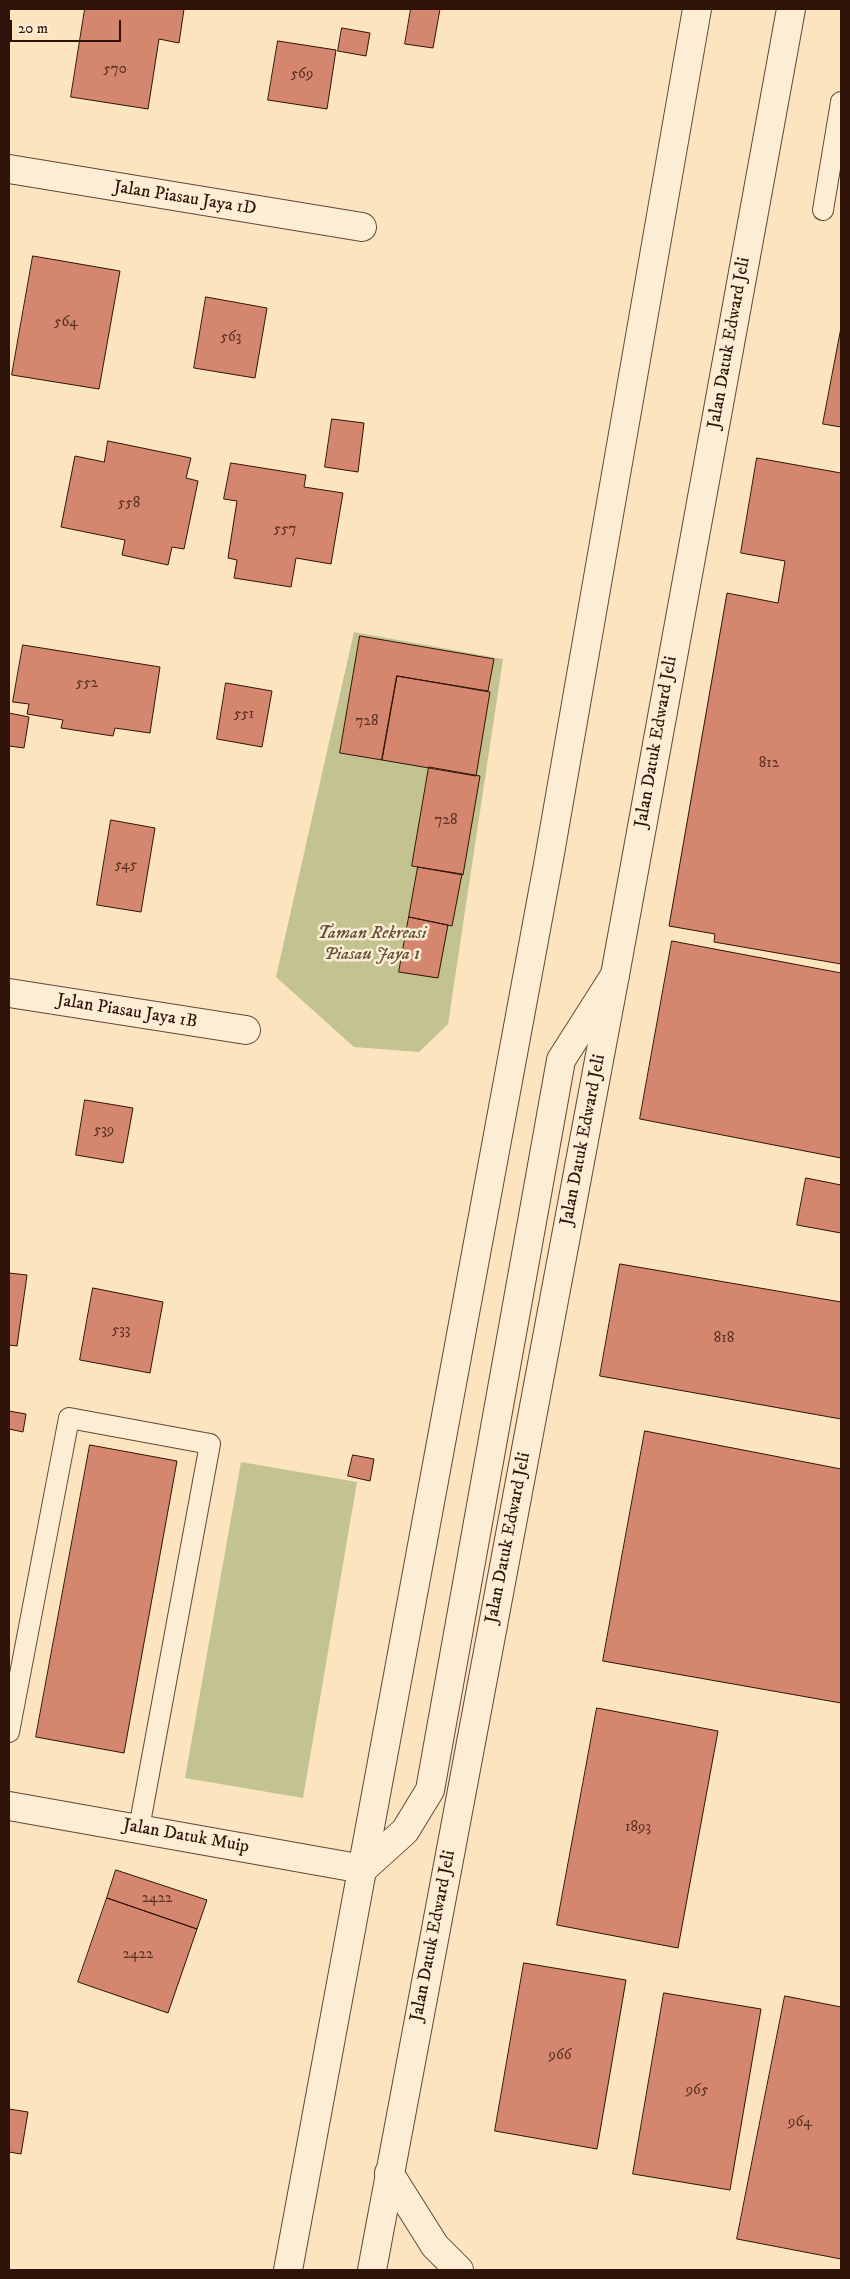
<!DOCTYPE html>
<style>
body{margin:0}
#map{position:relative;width:850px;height:2279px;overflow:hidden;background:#fce4bf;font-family:"IM FELL DW Pica",serif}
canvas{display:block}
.frame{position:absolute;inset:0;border:10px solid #301308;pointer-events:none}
.scale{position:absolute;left:10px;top:20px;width:111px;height:22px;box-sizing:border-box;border:2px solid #301308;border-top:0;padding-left:6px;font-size:15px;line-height:18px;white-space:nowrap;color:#301308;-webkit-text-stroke:4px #fdedd5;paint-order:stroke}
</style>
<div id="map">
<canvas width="850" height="2279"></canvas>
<div class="frame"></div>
<div class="scale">20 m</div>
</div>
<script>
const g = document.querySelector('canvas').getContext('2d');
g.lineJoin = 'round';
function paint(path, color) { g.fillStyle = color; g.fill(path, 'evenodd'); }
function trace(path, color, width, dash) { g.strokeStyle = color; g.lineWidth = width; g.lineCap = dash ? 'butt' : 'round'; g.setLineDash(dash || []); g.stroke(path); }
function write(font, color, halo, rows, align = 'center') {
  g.font = font + ' "IM FELL DW Pica",serif'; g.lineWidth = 5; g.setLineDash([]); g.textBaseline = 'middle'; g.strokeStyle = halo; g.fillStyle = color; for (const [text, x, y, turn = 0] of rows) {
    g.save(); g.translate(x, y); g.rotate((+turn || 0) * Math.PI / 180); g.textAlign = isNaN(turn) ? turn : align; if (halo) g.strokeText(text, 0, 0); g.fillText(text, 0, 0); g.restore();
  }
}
const green = new Path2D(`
 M354,632L503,659L448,1024L419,1052L354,1047L276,977Z
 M241,1462L357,1482L303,1798L185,1778Z`);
const building = new Path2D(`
 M85,9H184L179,43L159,39L148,109L71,97Z
 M411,9H440L433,48L405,44Z
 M342,28L370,33L366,56L338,51Z
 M278,41L336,50L327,109L268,100Z
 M33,256L120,271L99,389L12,375Z
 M206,297L267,308L255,378L194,368Z
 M841,328V427L823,424Z
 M332,419L364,423L358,472L325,467Z
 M108,441L191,458L186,478L198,481L184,549L172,547L168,565L122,555L125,540L61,527L75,456L104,462Z
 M757,458L841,473V964L714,942L715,934L669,926L727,593L778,603L785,561L741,553Z
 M231,463L306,475L304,487L343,493L331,564L296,558L291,587L234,578L237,560L228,558L237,501L224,499Z
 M360,636L494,659L488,691L397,676L382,760L340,753Z
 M23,645L160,667L150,733L115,728L113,736L61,728L63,720L27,714L29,704L13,702Z
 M397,676L490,692L476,776L382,760Z
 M226,683L272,691L262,747L217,739Z
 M9,713L29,717L24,748L9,746Z
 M429,767L480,776L463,875L412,866Z
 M111,820L155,828L141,912L97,905Z
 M418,867L462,874L452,926L409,917Z
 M409,917L448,925L438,978L399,972Z
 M672,941L841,973V1158L640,1119Z
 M85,1100L133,1108L123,1163L76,1155Z
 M806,1178L841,1185V1233L797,1225Z
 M620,1264L841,1302V1419L600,1376Z
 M9,1273L27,1275L17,1346L9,1345Z
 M93,1288L163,1302L150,1373L80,1360Z
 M9,1411L26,1414L23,1432L9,1429Z
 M645,1431L841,1469V1703L603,1661Z
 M90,1445L177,1461L124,1753L36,1737Z
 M353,1455L374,1459L370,1481L348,1476Z
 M597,1708L718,1731L678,1948L557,1925Z
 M116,1870L207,1900L197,1929L107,1898Z
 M107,1898L197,1929L168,2013L78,1982Z
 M524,1963L626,1980L597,2149L495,2131Z
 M664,1993L761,2009L730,2190L633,2174Z
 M785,1996L841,2007V2259L737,2239Z
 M9,2109L28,2112L21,2154L9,2152Z`);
const service = new Path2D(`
 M823,210L841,102
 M9,1732L69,1418L210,1444L139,1828`);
const minor = new Path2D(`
 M9,169L362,227
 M9,993L246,1030
 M9,1806L363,1869L405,1831L430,1790L561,1060L615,975
 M389,2173L435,2246L459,2270`);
const tertiary = new Path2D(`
 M288,2270L549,859L697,9
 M372,2270L615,975L791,9`);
const numberNames = [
 ["570",115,70],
 ["569",302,75],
 ["564",66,323],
 ["563",231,338],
 ["558",129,504],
 ["557",285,530],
 ["552",87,684],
 ["551",244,715],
 ["728",367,722],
 ["812",769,764],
 ["728",446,821],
 ["545",126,866],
 ["539",104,1131],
 ["533",121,1331],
 ["818",724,1339],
 ["1893",638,1828],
 ["2422",157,1899],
 ["2422",138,1955],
 ["966",560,2056],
 ["965",697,2091],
 ["964",800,2123]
];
const streetNames = [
 ["Jalan Piasau Jaya 1D",185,199,9],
 ["Jalan Datuk Edward Jeli",730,343,-80],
 ["Jalan Datuk Edward Jeli",657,742,-80],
 ["Jalan Piasau Jaya 1B",127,1012,9],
 ["Jalan Datuk Edward Jeli",584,1140,-79],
 ["Jalan Datuk Edward Jeli",509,1538,-79],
 ["Jalan Datuk Muip",186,1837,10],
 ["Jalan Datuk Edward Jeli",434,1936,-79]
];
const parkNames = [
 ["Taman Rekreasi",372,934],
 ["Piasau Jaya 1",372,955]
];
paint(green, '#c2c390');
paint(building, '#d4876e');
trace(building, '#301308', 1);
trace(service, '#634736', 22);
trace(minor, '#634736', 30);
trace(tertiary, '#634736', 30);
trace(service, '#fdedd5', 20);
trace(minor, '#fdedd5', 28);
trace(tertiary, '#fdedd5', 28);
write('15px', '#593022', null, numberNames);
write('18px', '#301308', '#fdedd5', streetNames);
write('italic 18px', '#635138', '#fdedd5', parkNames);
</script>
